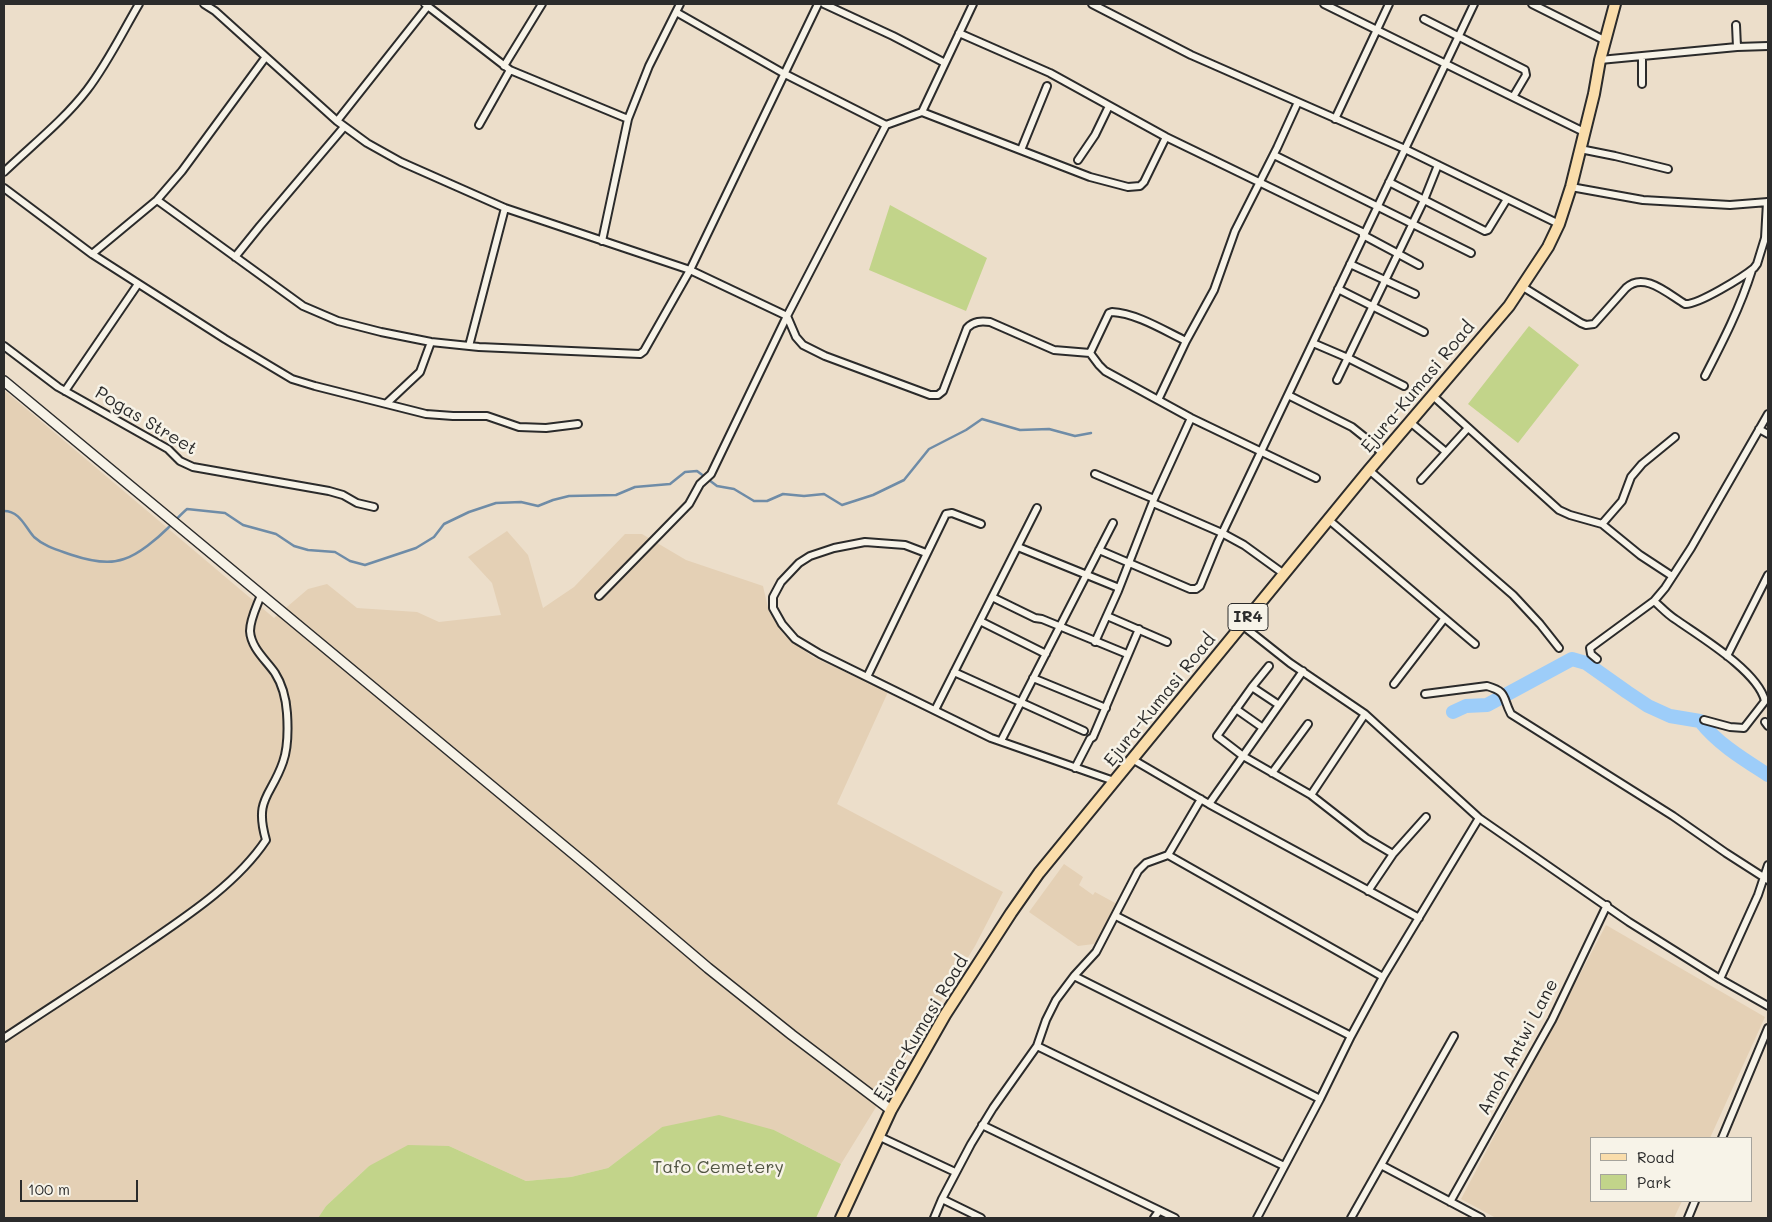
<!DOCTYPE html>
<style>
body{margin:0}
#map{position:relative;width:1772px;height:1222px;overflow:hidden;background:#ecdeca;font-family:Mali,sans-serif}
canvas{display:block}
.frame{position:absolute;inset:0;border:5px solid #2b2b2b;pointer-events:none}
.legend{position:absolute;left:1590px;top:1137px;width:162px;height:65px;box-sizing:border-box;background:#f7f3e8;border:1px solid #a5a39c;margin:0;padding:6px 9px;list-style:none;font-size:15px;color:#2b2b2b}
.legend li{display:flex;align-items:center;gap:10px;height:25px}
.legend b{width:25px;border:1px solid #a5a39c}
.scale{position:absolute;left:20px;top:1180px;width:118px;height:22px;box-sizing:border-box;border:2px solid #2b2b2b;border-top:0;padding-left:6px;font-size:15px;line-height:18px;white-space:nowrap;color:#2b2b2b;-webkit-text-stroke:4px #f7f3e8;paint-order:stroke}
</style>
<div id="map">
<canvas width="1772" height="1222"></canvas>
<div class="frame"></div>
<ul class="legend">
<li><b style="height:6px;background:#faddab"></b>Road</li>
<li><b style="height:14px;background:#c2d48a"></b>Park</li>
</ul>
<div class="scale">100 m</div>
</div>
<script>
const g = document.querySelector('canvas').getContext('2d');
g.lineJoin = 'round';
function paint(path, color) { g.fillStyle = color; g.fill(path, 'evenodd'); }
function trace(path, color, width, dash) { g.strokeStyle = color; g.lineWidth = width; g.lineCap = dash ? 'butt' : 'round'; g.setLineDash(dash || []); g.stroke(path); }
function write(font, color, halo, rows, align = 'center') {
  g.font = font + ' Mali,sans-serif'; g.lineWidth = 5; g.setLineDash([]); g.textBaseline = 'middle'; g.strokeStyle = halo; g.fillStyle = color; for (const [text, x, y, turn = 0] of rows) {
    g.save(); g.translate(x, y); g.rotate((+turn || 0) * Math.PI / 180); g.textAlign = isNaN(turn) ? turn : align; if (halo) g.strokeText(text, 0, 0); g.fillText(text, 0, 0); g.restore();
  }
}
const built = new Path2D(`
 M4,390L274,618L308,589L327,584L357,608L417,612L439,622L501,615L492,583L468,557L507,531L528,555L543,608L574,587L625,534H642L686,560L763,586L769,612L784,635L813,657L888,692L837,804L1003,892L975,946L841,1164L774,1130L662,1127L608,1168L571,1177L526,1181L449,1146L369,1166L326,1206L318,1218H4Z
 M1064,864L1083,877L1079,885L1093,895L1095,892L1117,904L1105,932L1094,944L1078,946L1029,912Z
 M1606,925L1765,1017L1710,1138H1591V1201H1682L1674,1218H1496L1461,1199Z`);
const green = new Path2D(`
 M890,205L987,258L966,311L869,270Z
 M1529,326L1579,365L1518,443L1468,404Z
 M719,1115L774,1130L841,1164L816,1218H318L326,1206L369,1166L408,1145L449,1146L526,1181L571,1177L608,1168L662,1127Z`);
const stream = new Path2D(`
 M4,511C20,511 25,527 34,537C45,547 58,550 72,555C87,560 108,565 124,559C138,555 158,538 168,528C174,522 180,515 187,509L225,513L243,525L276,534L294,546L308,550L335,552L350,561L365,565L416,548L434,537L444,524L469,512L496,503L521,502L538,506L553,500L569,496L616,495L635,487L670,484L685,472L697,471L717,486L734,489L754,501H767L783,494L804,496L824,494L842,505L873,495L904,480L929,449L966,430L982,419L1020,430L1049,429L1075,436L1091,433`);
const river = new Path2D(`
 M1453,712L1466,706L1487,705L1572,659L1586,663L1627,692L1648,706L1670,716L1700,721C1718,744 1743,759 1768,775`);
const minor = new Path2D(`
 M204,4L215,11L337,121L367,143L401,162L505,208L690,270L787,316L796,337L803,345L825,356L930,395H938L943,391L967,328C974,321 981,321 990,322L1054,350L1090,353L1099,365L1105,371L1191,418L1316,478
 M425,4L510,70L628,119
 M824,4L893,36L945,63
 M1092,4L1191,55L1405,149L1559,224
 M1324,4L1584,132
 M1532,4L1606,41
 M676,12L783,73L886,125
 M1424,19L1525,70L1526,75L1513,97
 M1736,25L1737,47L1768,46
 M959,33L1050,73L1166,137L1364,233
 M1642,56V84
 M1600,60L1737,47
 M504,66L542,4
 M922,112L1090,177L1128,187L1140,186L1144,182L1166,137
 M1335,119L1389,4
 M337,121L428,6
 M479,125L510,70
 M1580,149L1615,156L1668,169
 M1021,150L1047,86
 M1274,155L1471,253
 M1078,160L1095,135L1109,106
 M4,172C31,146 64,120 87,90C107,64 122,33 139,4
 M1389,182L1485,231L1488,230L1507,199
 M1571,187L1643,200L1730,205L1768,202
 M4,188L92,254L225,339L292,379L315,386L426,414L453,416H487L519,427L546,428L578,424
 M157,200L303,306L338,321L381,332L431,342L479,347L640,354L644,351L690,270L818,4
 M1363,235L1419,265
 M602,241L628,119L649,66L680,4
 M92,254L157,200L182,171L265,58
 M235,257L260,226L344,127
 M1350,264L1415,294
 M1523,287L1581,323L1586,325L1594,324L1626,288C1644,271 1668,294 1685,304C1698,305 1743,277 1754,268L1757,264L1765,238L1767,202
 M1338,289L1424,332
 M1313,343L1348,358L1404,386
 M4,346L58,387L168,449L180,461L193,467L329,491L343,495L357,503L374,507
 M469,346L505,208
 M1090,353L1109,313L1112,312C1136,313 1165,331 1186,341
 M1705,376C1723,341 1740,308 1752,270
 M1337,380L1424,200L1438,165
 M65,391L138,284
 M1288,395L1352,427L1367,439L1383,454
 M1432,395L1559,510L1570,515L1602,524L1640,555L1672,576
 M1158,400L1186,341L1214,290L1235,231L1277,148L1298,102
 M387,403L420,372L431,342
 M1410,422L1446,452
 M1759,429L1768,434
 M1369,470L1513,595L1540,624L1559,648
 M1095,474L1154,499
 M1421,480L1468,428
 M1153,503L1222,533L1244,545L1284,574
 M1329,520L1475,644
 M1602,524L1622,501L1631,477L1642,464L1675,437
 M1018,547L1119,588
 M1099,550L1190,589H1196L1200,586L1218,542L1474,4
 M926,553L905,545L865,542L834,548L810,556L799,563L781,582L773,597V608L782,624L795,639L820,654L991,738L1114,781
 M599,596L689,504L700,484L711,474L787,316L886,125L922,112L973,4
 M992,597L1035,618L1042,619L1127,654
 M1654,601C1661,607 1667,614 1675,619C1699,636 1758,671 1765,701L1744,728L1730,727L1704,720
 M1107,616L1167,642
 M980,621L1046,654
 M1242,625L1290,663L1365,714L1479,818L1629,922L1720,979L1768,1006
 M1095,642L1118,591L1154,499L1191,418
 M1727,656L1768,575
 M1597,659L1591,654L1590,648L1654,601L1665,588L1691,548L1768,414
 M1269,666L1252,687L1279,705
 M954,672L1084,731
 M867,677L946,514L952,513L981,524
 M1033,678L1106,708
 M1394,684L1444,619
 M1252,687L1217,736L1243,756L1303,671
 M1425,694L1487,686C1508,692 1502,697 1511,714L1673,816L1726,853L1768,880
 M1236,709L1263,728
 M935,710L1037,508
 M1765,722L1768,726
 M1001,741L1113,523
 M1132,759L1209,804L1419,918
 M1075,768L1090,739L1093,737L1139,629
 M1272,773L1308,724
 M1311,795L1366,838L1393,854
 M1209,804L1243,756L1311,795L1365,714
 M1168,855L1383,977
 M1368,891L1393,854L1426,817
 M1116,916L1351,1036
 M1074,976L1320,1099
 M1720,979L1758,895L1768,865
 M4,1038C52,1006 101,975 149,942C190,914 238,882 266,840C254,798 271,797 283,762C288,748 288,728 287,713C286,699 282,684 275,673C266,660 251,648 250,631C250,619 257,606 261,595
 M1037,1046L1284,1166
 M982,1125L1175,1218
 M878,1136L955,1172
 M1722,1138L1768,1028
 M1381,1165L1481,1218
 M942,1199L981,1218
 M1450,1202L1552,1020L1607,905
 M934,1218L942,1199L971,1144L993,1108L1037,1046L1046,1020L1056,1000L1074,976L1096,952L1138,871L1146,863L1168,855L1201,799
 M1154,1218L1159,1211
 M1257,1218L1320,1099L1351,1036L1383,977L1479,818
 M1351,1218L1454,1036
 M1688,1218L1695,1201`);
const tertiary = new Path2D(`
 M4,381L588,866L708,968L792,1035L891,1110`);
const primary = new Path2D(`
 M841,1218L891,1110L945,1015L1011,913L1039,873L1369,470L1509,306L1548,247L1559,224L1571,187L1594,94L1600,60L1615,4`);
const shields = [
 [1248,617,40]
];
const shieldNames = [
 ["IR4",1248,617]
];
const streetNames = [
 ["Ejura-Kumasi Road",1418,387,-50],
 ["Pogas Street",146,421,31],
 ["Ejura-Kumasi Road",1160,700,-51],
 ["Ejura-Kumasi Road",921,1028,-59],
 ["Amoh Antwi Lane",1518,1047,-62]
];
const parkNames = [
 ["Tafo Cemetery",718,1167]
];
paint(built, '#e4d0b5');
paint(green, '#c2d48a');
trace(stream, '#6f8ca7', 2.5);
trace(river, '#9dcdf9', 14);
trace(minor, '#2b2b2b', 10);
trace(tertiary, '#2b2b2b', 12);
trace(primary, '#2b2b2b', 14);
trace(minor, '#f7f3e8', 6);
trace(tertiary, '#f7f3e8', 9);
trace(primary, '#faddab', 10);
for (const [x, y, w] of shields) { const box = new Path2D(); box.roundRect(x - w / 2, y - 13.5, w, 27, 4); g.fillStyle = '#f7f3e8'; g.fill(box); trace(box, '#2b2b2b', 1); }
write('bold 16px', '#2b2b2b', null, shieldNames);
write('18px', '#2b2b2b', '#f7f3e8', streetNames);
write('18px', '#515543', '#f7f3e8', parkNames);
</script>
